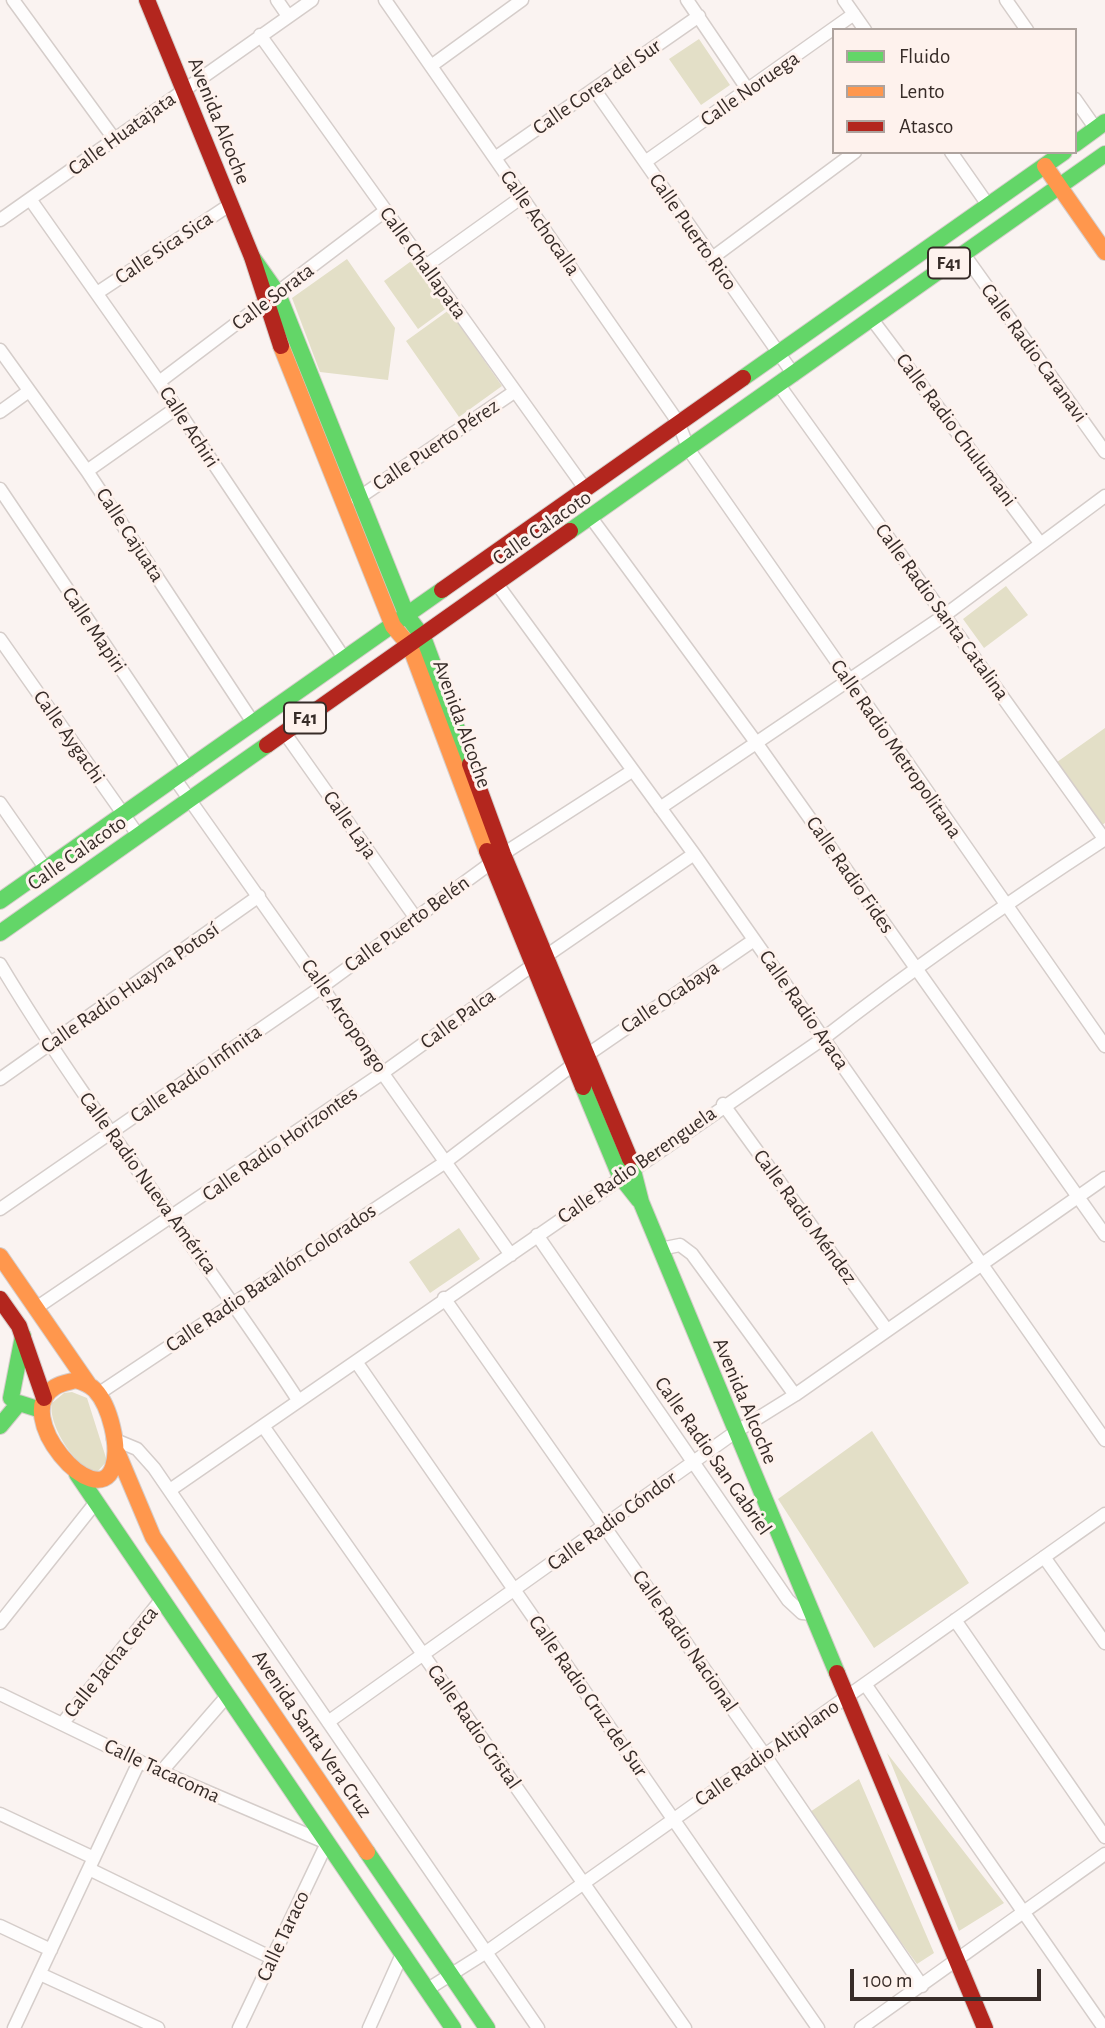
<!DOCTYPE html>
<meta charset="utf-8">
<style>
body{margin:0}
#map{position:relative;width:1105px;height:2028px;overflow:hidden;background:#faf3f1;font-family:"Alegreya Sans",sans-serif}
canvas{display:block}
.legend{position:absolute;left:832px;top:28px;width:245px;height:126px;box-sizing:border-box;background:#fef2ed;border:2px solid #aea39e;margin:0;padding:9px 12px;list-style:none;font-size:21px;color:#372c28}
.legend li{display:flex;align-items:center;gap:14px;height:35px}
.legend b{width:35px;border:2px solid #aea39e}
.scale{position:absolute;left:850px;top:1969px;width:191px;height:32px;box-sizing:border-box;border:4px solid #372c28;border-top:0;padding-left:9px;font-size:21px;line-height:24px;white-space:nowrap;color:#372c28;-webkit-text-stroke:5px #fef2ed;paint-order:stroke}
</style>
<div id="map">
<canvas width="1105" height="2028"></canvas>
<ul class="legend">
<li><b style="height:9px;background:#63d668"></b>Fluido</li>
<li><b style="height:9px;background:#ff974d"></b>Lento</li>
<li><b style="height:9px;background:#b3261e"></b>Atasco</li>
</ul>
<div class="scale">100 m</div>
</div>
<script>
const g = document.querySelector('canvas').getContext('2d');
g.lineJoin = 'round';
function paint(path, color) { g.fillStyle = color; g.fill(path, 'evenodd'); }
function trace(path, color, width, dash) { g.strokeStyle = color; g.lineWidth = width; g.lineCap = dash ? 'butt' : 'round'; g.setLineDash(dash || []); g.stroke(path); }
function write(font, color, halo, rows, align = 'center') {
  g.font = font + ' "Alegreya Sans",sans-serif'; g.lineWidth = 6; g.setLineDash([]); g.textBaseline = 'middle'; g.strokeStyle = halo; g.fillStyle = color; for (const [text, x, y, turn = 0] of rows) {
    g.save(); g.translate(x, y); g.rotate((+turn || 0) * Math.PI / 180); g.textAlign = isNaN(turn) ? turn : align; if (halo) g.strokeText(text, 0, 0); g.fillText(text, 0, 0); g.restore();
  }
}
const green = new Path2D(`
 M699,39L730,85L701,105L669,59Z
 M347,259L395,328L388,380L320,372L292,298Z
 M414,259L448,307L418,329L384,281Z
 M449,310L502,386L459,417L406,341Z
 M1006,586L1028,615L984,648L963,619Z
 M1105,728V823L1102,825L1057,762Z
 M459,1228L480,1259L430,1293L409,1262Z
 M72,1392L87,1398L107,1461L97,1472C76,1470 47,1423 52,1403L64,1393Z
 M872,1431L969,1583L874,1648L778,1499Z
 M887,1753L1004,1903L959,1931Z
 M859,1779L934,1953L917,1964L807,1814Z`);
const street = new Path2D(`
 M13,0L115,140
 M277,0L288,16
 M385,0L678,422L689,450L1105,1046
 M687,0L748,90
 M844,0L865,30
 M1006,0L1027,30
 M260,35L586,490
 M431,66L522,0
 M594,89L794,375
 M1075,99L1096,129
 M951,152L988,205
 M495,158L699,16
 M645,162L854,14
 M30,199L159,382L344,658
 M0,220L312,0
 M963,253L1105,452
 M712,258L855,152
 M427,265L522,197
 M97,293L231,204
 M871,318L1040,543
 M0,350L87,471L254,724
 M159,382L385,211
 M779,385L1105,840
 M0,412L29,391
 M87,471L175,409
 M0,489L189,770
 M357,499L514,392
 M592,519L755,741L1105,1235
 M497,584L694,854L1105,1440
 M0,639L138,835
 M284,732L415,917
 M175,779L511,1255
 M0,803L46,869
 M660,808L945,615L1105,496
 M503,854L632,771
 M546,956L694,854
 M0,964C91,1116 202,1252 298,1400
 M587,1055L754,940
 M0,1079L259,896
 M723,1104L887,1330
 M0,1209L323,986L491,863
 M537,1235L788,1600L802,1613L814,1614
 M660,1249L680,1245L692,1254L795,1395
 M444,1298L764,1754L922,1986
 M36,1308L384,1072L533,965
 M357,1363L818,2028
 M98,1394L444,1163L574,1064
 M263,1426L685,2028
 M113,1439L137,1449L154,1468L538,2028
 M170,1490L824,1038C915,967 1008,902 1105,839
 M1044,1557L1105,1643
 M955,1620L1105,1837
 M0,1623L96,1502
 M865,1684L1104,2028
 M0,1694L161,1772L327,1843L239,2028
 M328,1722L734,1433L795,1395L1105,1178
 M62,1724L161,1600
 M161,1772L227,1696
 M0,1814L94,1858
 M89,1869L272,1958
 M0,1926L51,1950
 M40,1974L158,2028
 M428,1989L485,1953L1105,1514
 M14,2028L139,1762
 M369,2028L403,1952
 M861,2028L1105,1854`);
const fast = new Path2D(`
 M1075,144L1105,122
 M252,257L278,294L407,616L423,637L470,764
 M743,378L1064,152
 M570,531L1105,154
 M0,901L442,590
 M0,933L267,745
 M583,1087L620,1176L639,1200
 M630,1159L641,1202L837,1673
 M11,1398L23,1336
 M0,1426L19,1403L41,1410
 M77,1474L453,2028
 M367,1852L487,2028`);
const slow = new Path2D(`
 M1045,166L1105,252
 M281,346L393,626L410,646L487,851
 M0,1256L89,1385
 M76,1380C83,1382 90,1385 95,1390C110,1406 120,1447 113,1467C97,1515 9,1414 55,1387C61,1383 70,1382 76,1380Z
 M118,1454L153,1537L367,1852`);
const jam = new Path2D(`
 M147,0L252,257L281,346
 M442,590L743,378
 M267,745L570,531
 M470,764L503,854L630,1159
 M487,851L583,1087
 M0,1299L19,1326L44,1398
 M837,1673L985,2028`);
const shields = [
 [949,263,42],
 [305,718,42]
];
const shieldNames = [
 ["F41",949,263],
 ["F41",305,718]
];
const streetNames = [
 ["Calle Corea del Sur",597,87,-35],
 ["Calle Noruega",750,89,-35],
 ["Avenida Alcoche",219,121,68],
 ["Calle Huatajata",122,134,-36],
 ["Calle Achocalla",540,223,55],
 ["Calle Puerto Rico",693,232,55],
 ["Calle Sica Sica",164,248,-34],
 ["Calle Challapata",423,263,54],
 ["Calle Sorata",273,297,-37],
 ["Calle Radio Caranavi",1034,353,54],
 ["Calle Achiri",189,427,57],
 ["Calle Radio Chulumani",956,430,53],
 ["Calle Puerto Pérez",436,445,-34],
 ["Calle Calacoto",542,528,-35],
 ["Calle Cajuata",130,535,57],
 ["Calle Radio Santa Catalina",942,612,54],
 ["Calle Mapiri",94,630,56],
 ["Avenida Alcoche",462,724,70],
 ["Calle Aygachi",69,737,55],
 ["Calle Radio Metropolitana",896,749,55],
 ["Calle Laja",350,825,55],
 ["Calle Calacoto",77,853,-35],
 ["Calle Radio Fides",850,875,55],
 ["Calle Puerto Belén",407,924,-36],
 ["Calle Radio Huayna Potosí",130,988,-35],
 ["Calle Ocabaya",670,997,-34],
 ["Calle Radio Araca",804,1010,55],
 ["Calle Arcopongo",344,1016,55],
 ["Calle Palca",458,1019,-36],
 ["Calle Radio Infinita",196,1074,-35],
 ["Calle Radio Horizontes",280,1144,-35],
 ["Calle Radio Berenguela",637,1165,-35],
 ["Calle Radio Nueva América",148,1183,54],
 ["Calle Radio Méndez",805,1217,54],
 ["Calle Radio Batallón Colorados",271,1278,-34],
 ["Avenida Alcoche",745,1401,67],
 ["Calle Radio San Gabriel",713,1456,55],
 ["Calle Radio Cóndor",612,1521,-36],
 ["Calle Radio Nacional",685,1641,55],
 ["Calle Jacha Cerca",111,1662,-51],
 ["Calle Radio Cruz del Sur",588,1696,55],
 ["Calle Radio Cristal",474,1727,55],
 ["Avenida Santa Vera Cruz",312,1734,56],
 ["Calle Radio Altiplano",767,1753,-35],
 ["Calle Tacacoma",162,1771,25],
 ["Calle Taraco",283,1936,-65]
];
paint(green, '#e3dfc7');
trace(street, '#d5cdca', 15);
trace(fast, '#d5cdca', 18);
trace(slow, '#d5cdca', 18);
trace(jam, '#d5cdca', 18);
trace(street, '#fefdfd', 12);
trace(fast, '#63d668', 16);
trace(slow, '#ff974d', 16);
trace(jam, '#b3261e', 16);
for (const [x, y, w] of shields) { const box = new Path2D(); box.roundRect(x - w / 2, y - 15.5, w, 31, 5); g.fillStyle = '#fef2ed'; g.fill(box); trace(box, '#372c28', 2); }
write('bold 19px', '#372c28', null, shieldNames);
write('21px', '#372c28', '#fef2ed', streetNames);
</script>
